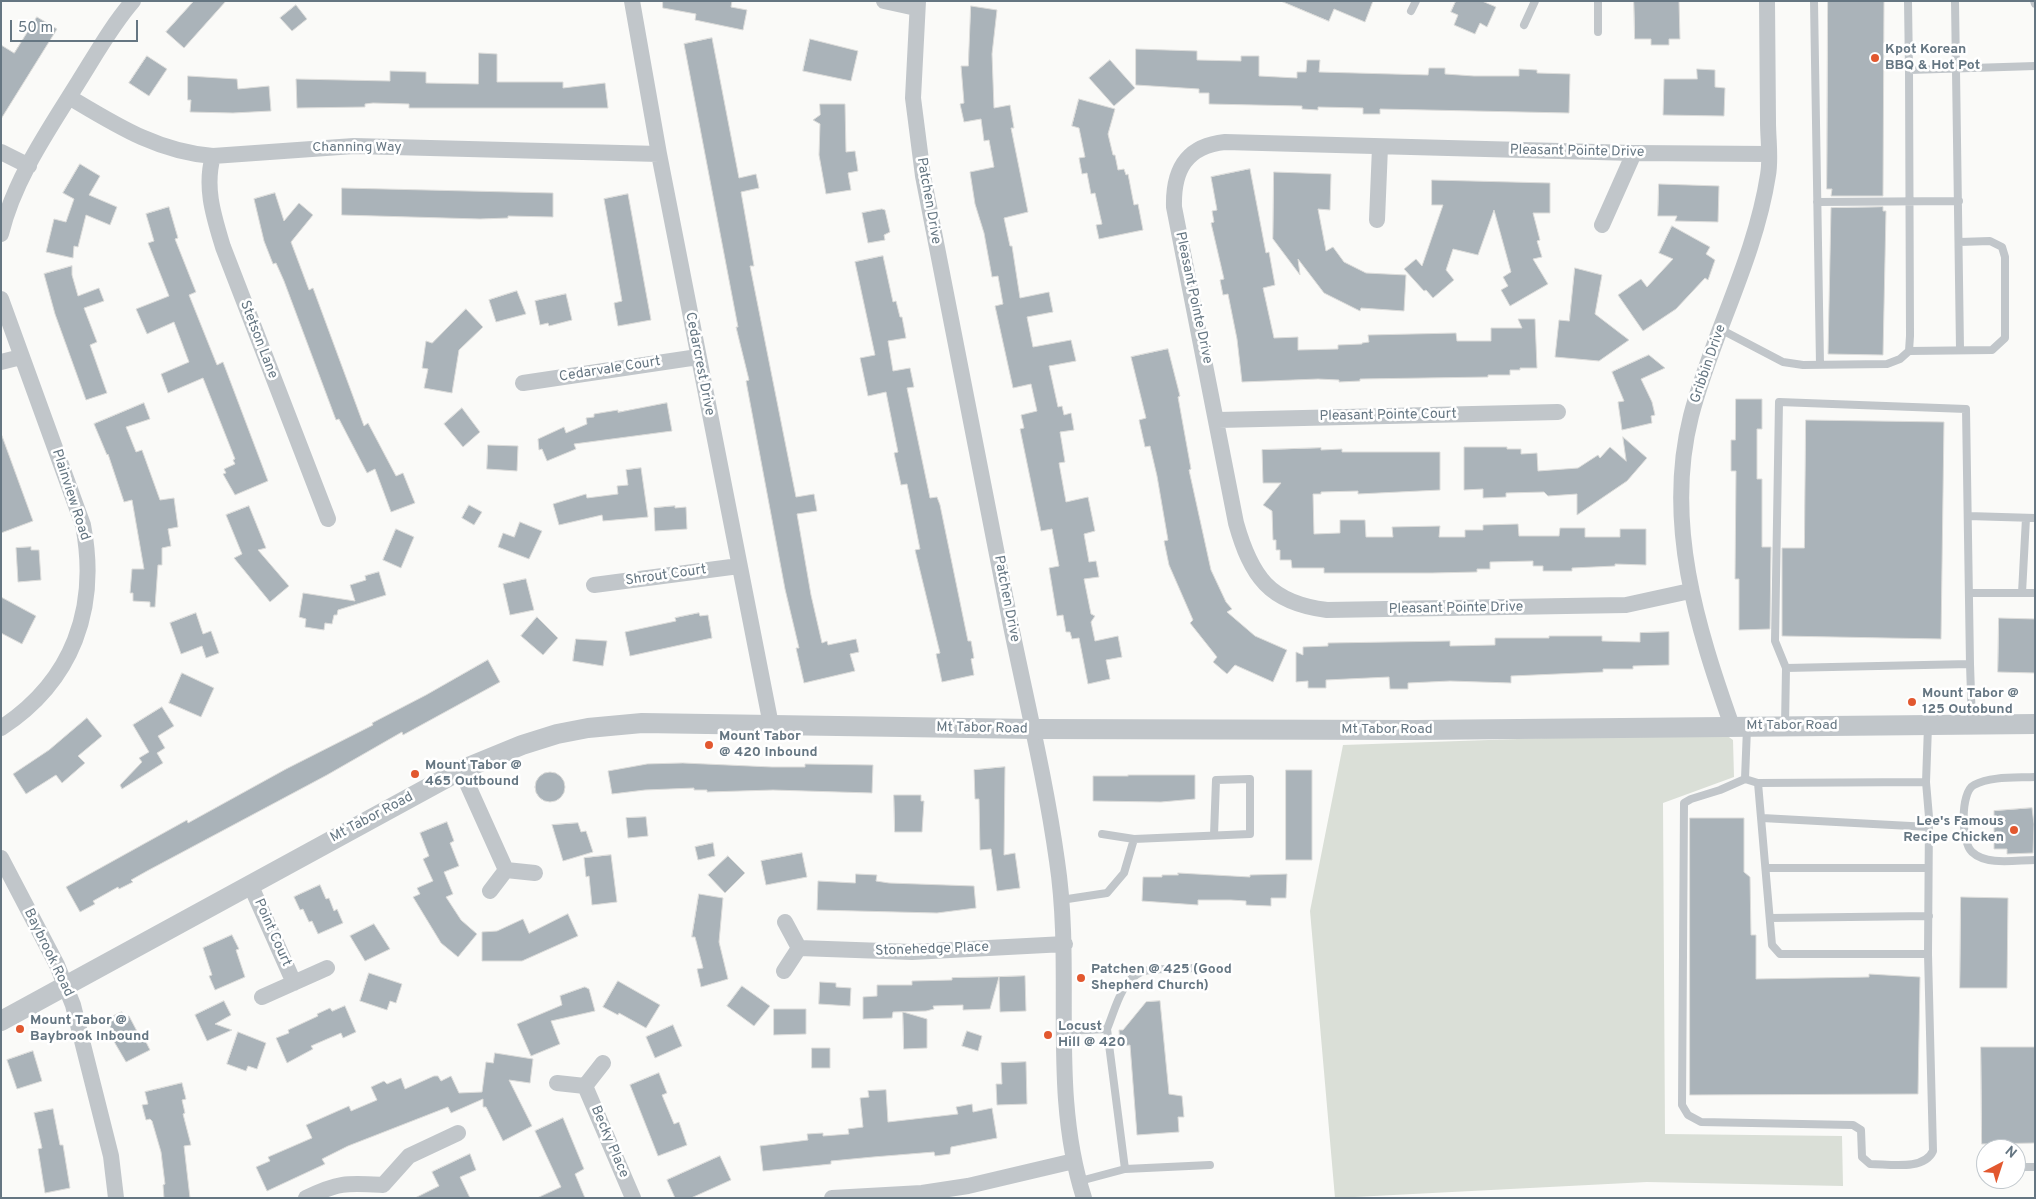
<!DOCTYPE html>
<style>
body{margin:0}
#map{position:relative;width:2036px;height:1199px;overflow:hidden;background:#fafaf8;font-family:Overpass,sans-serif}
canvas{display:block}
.frame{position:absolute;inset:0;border:2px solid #657682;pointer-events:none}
.north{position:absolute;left:1976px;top:1139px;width:50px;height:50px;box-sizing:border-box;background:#fff;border:1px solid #c1c8cd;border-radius:50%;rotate:40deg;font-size:14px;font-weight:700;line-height:20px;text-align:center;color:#657682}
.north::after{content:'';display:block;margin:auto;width:18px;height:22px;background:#e2582f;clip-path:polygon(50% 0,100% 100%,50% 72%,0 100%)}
.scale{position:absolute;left:10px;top:20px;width:128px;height:22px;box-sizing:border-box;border:2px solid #657682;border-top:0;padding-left:6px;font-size:15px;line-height:18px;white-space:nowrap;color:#657682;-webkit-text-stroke:4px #fff;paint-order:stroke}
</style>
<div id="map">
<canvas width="2036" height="1199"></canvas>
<div class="frame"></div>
<div class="north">N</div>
<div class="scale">50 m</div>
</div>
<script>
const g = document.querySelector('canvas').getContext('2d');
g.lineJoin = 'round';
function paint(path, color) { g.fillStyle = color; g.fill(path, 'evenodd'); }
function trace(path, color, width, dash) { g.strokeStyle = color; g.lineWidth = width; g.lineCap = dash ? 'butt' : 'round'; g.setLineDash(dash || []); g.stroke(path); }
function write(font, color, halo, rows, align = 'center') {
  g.font = font + ' Overpass,sans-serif'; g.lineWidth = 5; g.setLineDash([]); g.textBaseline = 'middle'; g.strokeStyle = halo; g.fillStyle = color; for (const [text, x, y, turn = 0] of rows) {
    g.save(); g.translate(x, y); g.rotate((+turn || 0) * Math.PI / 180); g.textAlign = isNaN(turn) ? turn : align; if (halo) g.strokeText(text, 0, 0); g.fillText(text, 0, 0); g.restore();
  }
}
const green = new Path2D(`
 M1722,732L1733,740L1734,777L1663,803L1665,1134L1842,1136L1843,1186L1647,1182L1335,1198L1310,911L1343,745Z`);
const building = new Path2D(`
 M194,1H226L184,48L166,32Z
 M663,1H732L731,7L747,10L743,30L695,20L696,14L663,8Z
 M1281,1H1373L1365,22L1334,9L1329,21Z
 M1456,1H1482L1496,7L1487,27L1480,23L1475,34L1454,25L1458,15L1451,12Z
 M1634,1H1679L1680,39H1669V45H1651V39H1635Z
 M1828,1H1884L1883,196H1831L1832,189H1827Z
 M296,5L307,19L292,31L280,18Z
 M971,6L997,10L992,54L994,108L1010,105L1014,128H1011L1028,212L1004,218L1010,246H1012L1020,298L1049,292L1053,312L1027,317L1033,347L1071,340L1076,361L1049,366L1058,407L1062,406L1064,415L1071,413L1074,430L1060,432L1065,462L1059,463L1066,502L1088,497L1095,531L1084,534L1089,562L1096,561L1099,577L1084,579L1091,614L1095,616L1091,622L1095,641L1118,636L1122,657L1106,660L1110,679L1088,684L1079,638L1072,639L1070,632H1066L1063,615L1057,616L1049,568L1059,566L1052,529L1041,531L1020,429L1024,428L1021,415L1037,411L1031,384L1013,388L995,306L1003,304L998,276L992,277L984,233L975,204L970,172L994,167L989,140L984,141L981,119L964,122L960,104L964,103L961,66H968Z
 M37,17L57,29L1,119V45L14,53Z
 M712,38L739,178L756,174L759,188L741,192L754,266H750L796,497L814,494L817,511L797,514L811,595L822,643L827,641L828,645L856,639L859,652L850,654L855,671L804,683L796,648H799L785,589L746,381L749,380L736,327H738L684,44Z
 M810,39L858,51L851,81L803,71Z
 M1136,49L1197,51V60L1241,61V56H1259V76L1297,78V72H1306L1307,60H1320L1319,72L1428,75L1429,68H1445V74L1474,76H1519V69L1537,70V73L1570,74L1569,113L1380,109V114H1363V108L1318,107V110L1302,109V106L1209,104V93H1199V89L1136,85Z
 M479,53L497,54V82H563V88L605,83L608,108H409V104L373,103L365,104V107L297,108L296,79L390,81V71L426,72V83L478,84Z
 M147,56L167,69L149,96L129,83Z
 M1110,60L1135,88L1114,106L1089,78Z
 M1697,69L1715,70V87L1725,88L1724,116L1663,115L1664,79H1697Z
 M188,76L237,79L238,89L269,86L271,111L233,113L190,112L191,100H188Z
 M1079,99L1115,109L1108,134L1113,155H1115L1118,170L1124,169L1126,175L1128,174L1134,205L1138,204L1143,230L1099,239L1096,225L1102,224L1095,193L1091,194L1087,173L1082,174L1079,158L1085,157L1079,128L1072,126Z
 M820,104H845L846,152L855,151L858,171L848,173L851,190L826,194L819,155L820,124L813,120L820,115Z
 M80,164L100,176L89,195L117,207L110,225L86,215L78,247L74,246L73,258L46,252L54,219L66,222L74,199L63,193Z
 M1250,169L1266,253L1269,252L1275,285L1263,288L1274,338L1298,337V350L1338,349V345L1362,344V343L1369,342L1368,335L1456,333L1457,341H1491V328H1522L1518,319H1535L1537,368H1520V370H1510V375H1488V377L1360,379V381L1339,382V380L1318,379L1242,382L1237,339L1228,294L1223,295L1220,280L1224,279L1211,223L1214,222L1212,211L1217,210L1211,177Z
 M1274,172L1331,174L1330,210L1318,209L1326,251L1333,247L1344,262L1366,273L1406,275L1404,311L1361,308L1360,311L1324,293L1298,259L1300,275L1273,239Z
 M1432,180L1550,183V213H1533L1540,240L1537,241L1542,257L1533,259L1548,284L1510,306L1501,290L1508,286L1503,277L1511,272L1494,210L1478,255L1453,249L1446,270L1454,280L1433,298L1426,290L1424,291L1404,269L1416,259L1422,266L1443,205H1432Z
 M1659,184L1719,186L1718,222L1675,221L1677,216H1658Z
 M342,188L553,193V217L508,216V218L480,219L342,215Z
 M275,193L284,221L299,203L313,215L291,242L309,290L313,288L364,426L368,423L396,476L403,473L415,503L391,512L375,469L367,473L339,419L336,420L284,281L276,263L273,264L264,241L254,199Z
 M628,194L651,320L618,326L614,303L622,301L604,199Z
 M169,207L178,238L175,239L196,292L189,295L217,365L223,362L268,481L235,495L223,474L226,473L224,469L235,464L233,460L235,459L203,378L168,393L161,374L189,362L174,322L147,334L136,309L169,296L148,243L154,241L146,214Z
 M1883,207V211H1886L1883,355L1828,354L1831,208Z
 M882,209L885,210L890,232L884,235L885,240L868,243L862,213Z
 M1672,226L1710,247L1706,254L1715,260L1708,280L1705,278L1676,309L1643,331L1618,295L1641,279L1647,287L1673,259L1659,253Z
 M883,256L893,302L896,301L900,317H902L906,338L888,341L893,371L910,368L914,387L907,388L930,498L937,497L940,505L968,641H971L974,658L971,659L974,675L942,682L936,654L940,653L915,550L920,549L907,484L901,485L894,453L898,452L886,392L868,396L860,358L875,355L855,262Z
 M72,266V275L78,296L99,288L104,301L84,308L97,342L90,345L107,393L86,400L55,314L44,274Z
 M1575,268L1602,275L1595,314L1629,340L1599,361L1555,357L1559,320L1569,321Z
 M517,291L526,314L496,322L489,300Z
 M566,294L572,320L549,326L548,323L540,325L535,301Z
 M466,309L483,327L459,350L452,393L424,388L428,369L422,368L426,341L432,343Z
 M1168,349L1180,396L1178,397L1191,469L1189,470L1211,570L1226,602L1232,609L1227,612L1255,636L1287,650L1273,682L1235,665L1227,674L1213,662L1217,657L1190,623L1193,620L1169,565L1164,541L1168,540L1157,476L1150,446L1145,447L1139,420L1146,418L1131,357Z
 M1649,355L1665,368L1641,379L1652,402L1655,415L1651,416L1652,423L1622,430L1618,402L1624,401L1612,372Z
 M1736,399H1762V429H1757V479H1762V547H1771L1770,629L1739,630V579H1735L1736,471H1731V440H1735Z
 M144,403L150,419L126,427L136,452L142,450L160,500L174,498L178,527L168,529L171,546L162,548V565H158L155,607H150V602L133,601V593H130L132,569H144L132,500L124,502L108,454L107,455L94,424Z
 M667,403L672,431L574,444L576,449L547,461L542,449L539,450L538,439L564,427L566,433L587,424L586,418L594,417V414L618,410V412Z
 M462,408L480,432L463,447L444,424Z
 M1806,420L1944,422L1941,639L1782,636V548H1804Z
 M2,436L33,521L1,533V437Z
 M1623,437L1647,458L1627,481L1577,515V494L1548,496L1544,492L1506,493V497L1483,498V489L1464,490V447H1507V449H1521V454L1537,453L1538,471L1578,468L1598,455L1600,458L1610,447L1626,461Z
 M488,445L518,446L517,471L487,469Z
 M1321,448V450L1342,449V452H1440V490L1358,494V491L1321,492V494H1313L1314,534L1340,533V520H1365L1366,537H1393L1392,527L1440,526L1439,537H1465V530H1483V525L1518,524L1519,536H1559L1560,528H1585V537H1620V529H1646V565L1615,564V566L1572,568V571H1543V566H1533V561L1490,562V569H1477V572L1432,573H1324V568H1292L1291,560H1280V550H1276V540H1273L1272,511L1263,505L1281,483H1263L1262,450Z
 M641,468L648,517L603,521L602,515L559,525L553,504L586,494L587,498L618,494L617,486L628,485L626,470Z
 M469,505L482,512L474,525L462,518Z
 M249,506L266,548L258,550L289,586L270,602L234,558L242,554L226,515Z
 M675,506V508L686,507L687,529L655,531L654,508Z
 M520,522L542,531L529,559L498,547L503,533L514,537Z
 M396,529L414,537L401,568L383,560Z
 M31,547V550H39L41,580L18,582L16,548Z
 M379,572L386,595L338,610L337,615H334L332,624L325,623L324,630L305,627L306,619L299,617L303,593L355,601L350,585L366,580L365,576Z
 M526,579L534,610L510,615L503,584Z
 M1,597L36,616L22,644L1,633Z
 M196,613L203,634L211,631L219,653L206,658L202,646L181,654L170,623Z
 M699,613L700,616L708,615L712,638L630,656L625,632L676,621L675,618Z
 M537,617L558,638L543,655L521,636Z
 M1999,618L2035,619V673L1998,672Z
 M1669,632V665L1633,666V669H1603V672L1511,676V683L1450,681L1408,683V689H1390L1389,677L1326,680V688H1308V681L1296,682V652L1303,655V647L1328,646V643L1450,641V646L1495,645V638H1549V636H1602V641L1640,642V633Z
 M576,639L607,641L603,666L573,661Z
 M488,660L500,682L403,735L402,732L327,775L147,871L131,880L133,882L119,889L118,887L93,901L95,904L80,912L66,887L187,820L188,823L286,769L373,725L372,723L426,695Z
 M182,673L214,688L201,717L169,703Z
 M162,707L174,726L158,736L165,748L157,753L163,763L122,789L120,785L142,762L139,758L149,752L133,725Z
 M87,718L102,736L78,756L85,763L62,783L56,775L26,794L13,774L49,750Z
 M683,763L772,767H805V764L873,765L872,793L773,790L707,792V790H694V788L645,790L612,794L608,771L647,764Z
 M1005,767L1004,855L1015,853L1020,888L997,891L991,849L980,850L979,799H975L974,770Z
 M1286,770H1312V860H1286Z
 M535 787a15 15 0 1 1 30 0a15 15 0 1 1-30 0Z
 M1128,775H1195V799L1161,802L1093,801V776H1128Z
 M894,795H921V801H924L922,832H895Z
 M2032,808L2034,824L2033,853L2007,854V849H1994V811Z
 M646,817L648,836L628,838L626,818Z
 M1690,818H1744V872L1750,877L1751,935H1756V979L1869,977V974L1920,977L1918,1094L1690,1095Z
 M447,822L454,841L450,843L459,866L444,872L453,894L446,897L461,920L477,934L458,957L441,943L413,897L420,894L417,888L433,881L423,859L429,856L420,833Z
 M578,823L581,832L586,831L593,852L563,861L552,825Z
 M713,843L715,856L698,860L695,847Z
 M802,853L807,877L766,885L761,861Z
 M611,855L617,902L592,905L589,876L586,877L584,858Z
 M728,856L745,873L725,893L708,875Z
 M1178,873L1250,877V875L1287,874L1286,898H1271V906L1246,905V901L1231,900H1198V905L1142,901L1143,877H1162V875H1178Z
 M856,874L877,875L876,881L889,883L974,886L976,908L937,913L817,910L818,881L855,883Z
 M320,885L326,899L329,898L334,911L337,909L343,923L318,934L312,921L309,922L303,909L300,910L294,897Z
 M699,894L723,898L719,942L728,979L701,987L697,969L703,968L695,937H692Z
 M1961,897L2008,898L2007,988H1960Z
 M568,914L578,936L522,961H482V932L497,931L523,919L529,933Z
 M374,924L390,949L365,961L350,936Z
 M232,935L239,949L236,950L245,977L215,990L209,976L212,975L203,948Z
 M369,973L402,984L396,1003L390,1001L387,1010L360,1001Z
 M1025,976L1026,1011L1000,1012L999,977Z
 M999,977L990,1009L963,1010V1005L933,1006L934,1009L926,1011L893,1012L892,1018L863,1019V997L877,996V985H912V981L952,980V978Z
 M618,981L660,1005L646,1028L619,1013L618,1015L603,1007Z
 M820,982L836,983V987L851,988L850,1006L819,1004Z
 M742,986L770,1006L754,1026L727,1006Z
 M585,987L589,989L595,1011L551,1021L560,1044L531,1056L517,1024L562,1005L560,996Z
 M224,1001L231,1015L215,1024L232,1030L207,1041L195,1015Z
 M1160,1001L1169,1094L1182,1096L1184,1117H1178L1179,1132L1137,1135L1130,1045L1120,1046L1119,1030H1123L1146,1002Z
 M345,1006L356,1032L343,1038L341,1033L311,1046L313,1049L287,1063L276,1038L289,1033L288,1030L318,1016L317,1014L330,1008L332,1011Z
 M774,1009H806V1034L774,1035Z
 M122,1012L125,1017L129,1016L139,1035L142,1034L150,1050L126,1062L109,1033L112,1031L107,1019Z
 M903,1012L927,1019V1048L904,1049Z
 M673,1025L682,1046L655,1058L646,1037Z
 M967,1031L982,1036L978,1051L962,1046Z
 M238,1032L266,1043L257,1069L248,1066L246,1071L227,1064Z
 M1981,1047H2035V1143L1982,1144Z
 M812,1048H830V1068H812Z
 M33,1051L42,1081L17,1089L7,1060Z
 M495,1053L533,1059L530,1083L509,1080L532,1126L503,1141L486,1107H483V1099L451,1113L448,1107L348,1146L322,1159L325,1164L267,1191L256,1167L270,1161L268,1157L312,1138L306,1125L349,1106L351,1111L377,1100L371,1087L384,1081L387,1084L401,1078L405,1089L434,1076H438L441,1081L451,1076L459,1093L482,1092L486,1062L493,1063Z
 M1026,1062L1027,1104L997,1105L996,1084H1002L1001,1063Z
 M659,1073L667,1093L662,1095L674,1124L679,1122L687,1145L658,1156L630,1085Z
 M182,1083L186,1099L182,1100L185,1113L183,1114L191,1145L184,1146L190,1198H164L163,1185L165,1184L161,1152L152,1121L150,1119L146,1120L142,1105L148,1104L145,1092Z
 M886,1090L888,1122L958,1114L956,1107L972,1104L973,1112L992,1108L997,1138L951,1147L950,1154L935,1156L934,1152L873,1157L831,1161V1164L763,1171L760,1146L808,1140L807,1134L823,1133V1136L849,1134L848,1129L863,1127L860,1098L869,1097L868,1091Z
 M53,1109L60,1145H63L70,1188L45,1193L38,1149L42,1148L34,1113Z
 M563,1118L584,1169L575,1174L585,1198H537L561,1187L535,1131Z
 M470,1154L476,1170L460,1177L470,1198H415L439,1186L432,1172Z
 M720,1156L731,1180L691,1198H675L667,1180Z`);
const service = new Path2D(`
 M1598,1V32
 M1814,1L1820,365
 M1908,1L1909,70
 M1955,1L1960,349
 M2034,1L2035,4
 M1411,11L1416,1
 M1524,25L1535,1
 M1817,202L1959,201
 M1720,329L1783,362L1803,365L1887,364L1900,359L1909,351L1910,336L1909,70L2035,66
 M1909,351L1992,350L2005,338V257L2002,247L1990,241L1959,242
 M1968,516L2035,518
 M1969,593H2035
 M2022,593L2026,518
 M1786,668L1775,641L1779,402L1966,409L1970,664
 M1785,726L1786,668L1970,664L1972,724
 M1747,728L1745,779L1758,783L1926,782L1928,726
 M2035,777C2016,778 1991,776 1974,785C1960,792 1961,842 1972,852C1987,866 2016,860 2035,860
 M1745,779L1720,790L1691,799L1684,803L1682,1105L1688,1115L1701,1122L1853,1125L1861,1130L1862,1157L1870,1164C1889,1164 1924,1171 1933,1151L1928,954
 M1758,783L1772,945L1780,954H1928L1929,817L1926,782
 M1762,818L1929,827
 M1102,834L1134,839
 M1767,868H1928
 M1061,900L1107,893L1124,873L1134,839L1250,834V779L1216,780L1214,835
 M1770,918L1929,916
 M1107,1029C1115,1010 1121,981 1141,972C1153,968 1180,969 1193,968
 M1065,1031L1107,1029L1125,1169L1080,1181
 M2016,1167H2035
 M1125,1169L1210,1165`);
const minor = new Path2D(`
 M632,1L659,154L771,725
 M884,1L916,8
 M918,1L913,98L923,176C952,326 982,476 1011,626C1027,704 1046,782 1057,861C1074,973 1049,1090 1084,1198
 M69,97C116,125 158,152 213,156L354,146L659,154
 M1,152L29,166
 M213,156C204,188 214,217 223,247L328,519
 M1377,220L1380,147
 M1602,225L1634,153
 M1,234C14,179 50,128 79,81C96,54 112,25 133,1
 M1,299L83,525C99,608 73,681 1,728
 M1,362L21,357
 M523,383L698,357
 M1218,420L1558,412
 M594,585L739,566
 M1690,591L1626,605L1327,610C1269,603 1251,576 1236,523L1174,207C1173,170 1186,146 1225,142L1634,153L1768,154
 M1732,726C1697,627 1664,522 1691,416C1712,335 1755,259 1768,175C1771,159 1768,139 1768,122C1768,82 1767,42 1767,1
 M461,770L506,870
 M1,858L57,965L73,1005L111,1156L116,1198
 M250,884L294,983
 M490,891L506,870L535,873
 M799,948L912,952L1065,944
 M784,971L799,948L785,922
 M262,997L327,968
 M557,1083L585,1086L603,1063
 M585,1086L633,1198
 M306,1198C339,1182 347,1183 383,1185L409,1156L458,1133
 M832,1198L922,1193L968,1186L1074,1161`);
const tertiary = new Path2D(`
 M1,1021L461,770L522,745L557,734L588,728L642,723L1033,729L1415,730L2035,724`);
const markers = [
 [1875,58,5,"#e2582f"],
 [1912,702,5,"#e2582f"],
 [709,745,5,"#e2582f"],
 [415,774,5,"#e2582f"],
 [2014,830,5,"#e2582f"],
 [1081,978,5,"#e2582f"],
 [20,1029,5,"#e2582f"],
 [1048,1035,5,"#e2582f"]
];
const poiNames = [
 ["Kpot Korean",1885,50],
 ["BBQ & Hot Pot",1885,66],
 ["Mount Tabor @",1922,694],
 ["125 Outobund",1922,710],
 ["Mount Tabor",719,737],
 ["@ 420 Inbound",719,753],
 ["Mount Tabor @",425,766],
 ["465 Outbound",425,782],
 ["Lee's Famous",2004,822,"right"],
 ["Recipe Chicken",2004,838,"right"],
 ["Patchen @ 425 (Good",1091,970],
 ["Shepherd Church)",1091,986],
 ["Mount Tabor @",30,1021],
 ["Baybrook Inbound",30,1037],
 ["Locust",1058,1027],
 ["Hill @ 420",1058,1043]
];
const streetNames = [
 ["Channing Way",357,148],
 ["Pleasant Pointe Drive",1577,152,1],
 ["Patchen Drive",928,201,80],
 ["Pleasant Pointe Drive",1193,298,78],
 ["Stetson Lane",258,340,69],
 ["Cedarcrest Drive",699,364,79],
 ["Gribbin Drive",1709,364,-71],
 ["Cedarvale Court",610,370,-9],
 ["Pleasant Pointe Court",1388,416,-1],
 ["Plainview Road",70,495,72],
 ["Shrout Court",666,576,-8],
 ["Patchen Drive",1006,599,79],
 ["Pleasant Pointe Drive",1456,609,-1],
 ["Mt Tabor Road",1792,726],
 ["Mt Tabor Road",982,729,1],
 ["Mt Tabor Road",1387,730],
 ["Mt Tabor Road",372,818,-28],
 ["Point Court",272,933,66],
 ["Stonehedge Place",932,950,-2],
 ["Baybrook Road",48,953,64],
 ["Becky Place",609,1142,67]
];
paint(green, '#dadfd7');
paint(building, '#aab3b9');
trace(building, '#dcdcda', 1);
trace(service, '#c1c6ca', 8);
trace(minor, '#c1c6ca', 16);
trace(tertiary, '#c1c6ca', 20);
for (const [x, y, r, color] of markers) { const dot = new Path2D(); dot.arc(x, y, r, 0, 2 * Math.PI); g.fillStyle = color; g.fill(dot); trace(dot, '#fff', 2); }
write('bold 14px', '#657682', '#fff', poiNames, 'left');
write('14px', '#657682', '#fff', streetNames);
</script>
